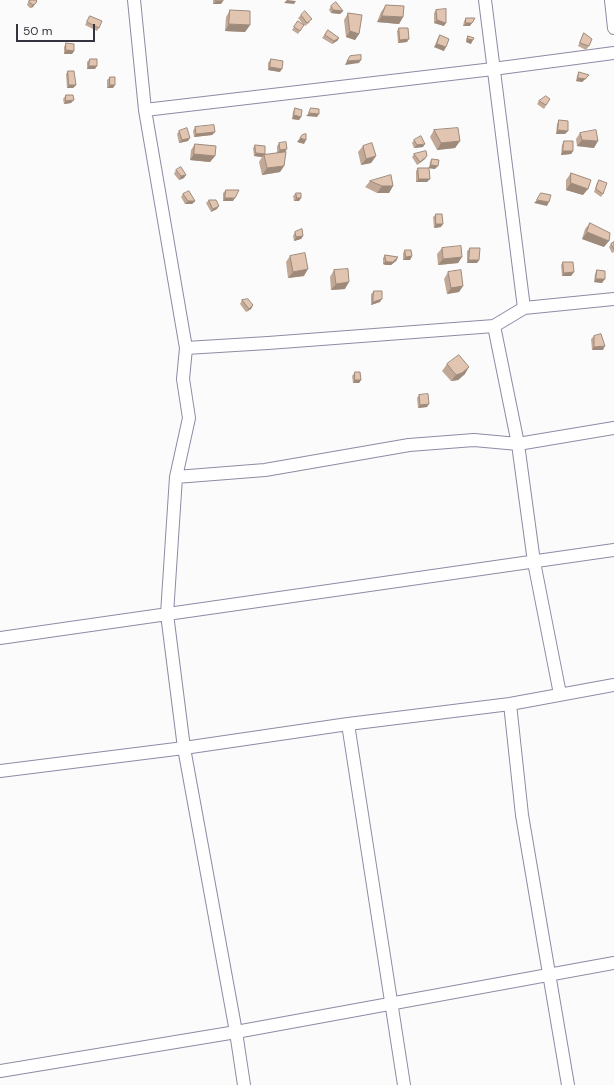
<!DOCTYPE html>
<style>
body{margin:0}
#map{position:relative;width:614px;height:1085px;overflow:hidden;background:#fbfbfb;font-family:"DM Sans",sans-serif}
canvas{display:block}
.scale{position:absolute;left:16px;top:24px;width:79px;height:18px;box-sizing:border-box;border:2px solid #36333e;border-top:0;padding-left:5px;font-size:12px;line-height:14px;white-space:nowrap;color:#36333e;-webkit-text-stroke:3px #fbfbfb;paint-order:stroke}
</style>
<div id="map">
<canvas width="614" height="1085"></canvas>
<div class="scale">50 m</div>
</div>
<script>
const g = document.querySelector('canvas').getContext('2d');
g.lineJoin = 'round';
function trace(path, color, width, dash) { g.strokeStyle = color; g.lineWidth = width; g.lineCap = dash ? 'butt' : 'round'; g.setLineDash(dash || []); g.stroke(path); }
function paint(path, color) { g.fillStyle = color; g.fill(path, 'evenodd'); }
const minor = new Path2D(`
 M134,0L145,110L186,348L183,379L189,418L176,477L167,614L184,748L348,724L510,704L614,685
 M485,0L524,308
 M611,0L614,28
 M145,110L493,69L614,53
 M494,326L518,444L534,562L560,694
 M186,348L268,343L494,326L524,308L614,299
 M176,477L265,470L409,445L474,440L518,444L614,428
 M0,638L614,550
 M510,704L522,815L568,1085
 M348,724L404,1085
 M0,771L184,748L236,1032L244,1085
 M0,1071L236,1032L614,963`);
const wall = new Path2D(`
 M29,0H36L33,7L30,8L27,5Z
 M213,0H223L221,4H213Z
 M386,5L403,17L399,24L377,22L381,12Z
 M331,6L343,11L340,14L331,13L329,10Z
 M230,10L250,25L245,32L225,31L226,17Z
 M436,10L444,26L434,23V13Z
 M348,13L359,34L355,40L346,37L344,20Z
 M301,15L310,22L305,26L304,25L298,34L292,30L298,21L303,24L298,18Z
 M90,16L99,28L97,31L85,25Z
 M466,18L470,26H463L464,21Z
 M399,28L407,42L398,43L397,31Z
 M328,30L339,38L337,41L332,44L322,38Z
 M584,33L589,46L586,50L578,46L582,37Z
 M440,35L444,51L434,47L438,38Z
 M468,36L471,44L466,42V39Z
 M66,43L74,51L72,54H64V47Z
 M90,59L95,69H87V62Z
 M271,59L280,72L268,70V63Z
 M68,71L76,85L73,88H67L66,74Z
 M579,72L587,78L582,82L576,81L577,76Z
 M110,77L113,88H107V80Z
 M66,95L71,103L64,104L63,99Z
 M550,99L544,109L537,104L539,101Z
 M295,108L301,117L299,120L292,119L293,112Z
 M559,120L565,134H556L557,124Z
 M195,127L215,132L212,135L194,137L193,131Z
 M434,130L460,141L455,148L437,150L430,137Z
 M179,131L188,141L179,143L177,134Z
 M580,133L594,148L577,146L576,139Z
 M414,140L423,147L414,148L412,143Z
 M564,141L573,151L571,154L561,155L562,145Z
 M279,143L285,152L284,166L280,172L262,175L259,162L262,157L254,156L253,148L255,145L265,154L264,155L277,153V146Z
 M195,144L215,156L210,162L190,160L191,150Z
 M363,146L376,156L371,163L361,165L358,152Z
 M414,154L425,159L417,165L412,157Z
 M432,159L435,169L429,168L427,182H416V171L418,168H429L430,162Z
 M176,170L184,178L179,180L174,174Z
 M571,173L583,195L566,190V180Z
 M599,180L603,194L601,197L594,192L597,183Z
 M370,181L393,186L389,193H377L365,187Z
 M226,190L233,201H223V193Z
 M296,193L301,198L299,201H294L293,196Z
 M183,194L195,201L192,204H185L181,197Z
 M209,200L217,209L211,212L206,203Z
 M436,214L441,227L434,228L433,217Z
 M590,223L604,247L582,239L585,229Z
 M295,232L303,236L301,239L294,241L293,236Z
 M614,242V252L612,253L609,247L611,244Z
 M442,248L462,257L458,263L438,265L437,254Z
 M470,248L479,260L477,263H467V251Z
 M405,250L412,256L410,260H403V253Z
 M385,255L398,257L396,261L391,265H386L383,264V258Z
 M290,256L304,276L288,278L286,262Z
 M563,262L574,272L571,276H562L561,265Z
 M334,270L345,289L331,290L330,277Z
 M597,270L602,283L594,282L595,274Z
 M448,272L463,286L459,292L447,294L444,279Z
 M374,291L380,302L371,305V294Z
 M242,300L253,305L251,309L246,312L240,304Z
 M594,336L603,350H592L591,339Z
 M447,364L465,374L458,380L451,381L442,371Z
 M355,372L361,380L359,383H353L352,376Z
 M419,395L427,407L418,408L417,398Z`);
const shadedWall = new Path2D(`
 M287,0L296,1L294,4L284,3Z
 M216,1H223L221,4H213Z
 M35,4L33,7L30,8L33,5Z
 M333,10L343,11L340,14L331,13Z
 M382,16L403,17L399,24L377,22Z
 M437,20L446,23L444,26L434,23Z
 M466,23H472L470,26H463Z
 M229,24L250,25L245,32L225,31Z
 M350,31L359,34L355,40L346,37Z
 M339,38L337,41L332,44L334,41Z
 M409,39L407,42L398,43L400,40Z
 M468,39L473,40L471,44L466,42Z
 M437,44L446,47L444,51L434,47Z
 M66,50L74,51L72,54H64Z
 M361,60L359,63L345,65L347,61Z
 M89,66H97L95,69H87Z
 M270,67L282,69L280,72L268,70Z
 M589,75L582,82L576,81L578,78Z
 M69,85H76L73,88H67Z
 M110,85H115L113,88H107Z
 M74,100L71,103L64,104L66,101Z
 M309,113L319,114L317,117L306,116Z
 M294,115L301,117L299,120L292,119Z
 M558,130L568,131L565,134H556Z
 M215,132L212,135L194,137L196,134Z
 M190,138L188,141L179,143L182,140Z
 M300,138L306,140L304,144L297,142Z
 M582,140L598,141L594,148L577,146Z
 M460,141L455,148L437,150L441,143Z
 M425,144L423,147L414,148L417,145Z
 M287,149L285,152L277,153L280,150Z
 M563,151H573L571,154L561,155Z
 M256,153L265,154L262,157L254,156Z
 M194,154L215,156L210,162L190,160Z
 M376,156L371,163L361,165L366,159Z
 M427,156L425,159L417,165L420,162Z
 M431,165L438,166L435,169L428,168Z
 M284,166L280,172L262,175L267,168Z
 M186,175L184,178L179,180L181,176Z
 M419,179H430L427,182H416Z
 M571,183L588,189L583,195L566,190Z
 M382,186H393L389,193H377Z
 M225,198H235L233,201H223Z
 M297,198H301L299,201H294Z
 M537,200L549,202L547,206L534,203Z
 M188,201H195L192,204H185Z
 M219,206L217,209L211,212L213,209Z
 M436,224H443L441,227L434,228Z
 M587,232L609,241L604,247L582,239Z
 M303,236L301,239L294,241L296,237Z
 M412,256L410,260H403L406,257Z
 M398,257L396,261L391,265H386L383,264L386,261Z
 M462,257L458,263L438,265L443,259Z
 M469,260H479L477,263H467Z
 M308,269L304,276L288,278L293,272Z
 M574,272L571,276H562L564,273Z
 M596,279H605L602,283L594,282Z
 M349,282L345,289L331,290L336,284Z
 M463,286L459,292L447,294L451,288Z
 M382,299L380,302L371,305L373,302Z
 M253,305L251,309L246,312Z
 M605,346L603,350H592L594,347Z
 M469,367L465,374L458,380L451,381L456,375Z
 M355,380H361L359,383H353Z
 M429,404L427,407L418,408L420,405Z`);
const building = new Path2D(`
 M30,0H36L37,1L35,4L33,5L29,2Z
 M216,0H223V1H216Z
 M336,2L343,11L333,10L331,6Z
 M386,5L404,6L403,17L382,16Z
 M446,9V23L437,20L436,10Z
 M230,10L250,11V25L229,24Z
 M305,11L312,19L307,23L301,15Z
 M348,13L362,15L359,34L350,31Z
 M90,16L102,21L99,28L87,22Z
 M466,18H475L472,23H466Z
 M298,21L304,25L300,31L294,27Z
 M399,28H408L409,39L400,40Z
 M328,30L339,38L334,41L325,35Z
 M584,33L592,39L589,46L580,43Z
 M440,35L449,39L446,47L437,44Z
 M468,36L474,38L473,40L468,39Z
 M66,43L74,44V51L66,50Z
 M361,55V60L347,61L350,56Z
 M90,59H97V66H89Z
 M271,59L283,61L282,69L270,67Z
 M68,71H74L76,85H69Z
 M579,72L589,75L585,79L578,78Z
 M110,77H115V85H110Z
 M66,95H73L74,100L66,101Z
 M546,96L550,99L546,105L539,101Z
 M295,108L302,110L301,117L294,115Z
 M311,108L319,109V114L309,113Z
 M559,120L568,121V131L558,130Z
 M214,125L215,132L196,134L195,127Z
 M187,128L190,138L182,140L179,131Z
 M458,128L460,141L441,143L434,130Z
 M596,130L598,141L582,140L580,133Z
 M306,134V140L300,138L302,135Z
 M421,136L425,144L417,145L414,140Z
 M564,141H573V151H563Z
 M286,142L287,149L280,150L279,143Z
 M372,143L376,156L366,159L363,146Z
 M195,144L216,146L215,156L194,154Z
 M255,145L265,146V154L256,153Z
 M426,151L427,156L420,162L414,154Z
 M286,152L284,166L267,168L264,155Z
 M432,159L439,160L438,166L431,165Z
 M181,167L186,175L181,176L176,170Z
 M418,168H429L430,179H419Z
 M571,173L591,180L588,189L571,183Z
 M391,175L393,186H382L370,181Z
 M599,180L607,183L603,194L596,189Z
 M226,190H239L235,198H225Z
 M189,191L195,201H188L183,194Z
 M296,193H301V198H297Z
 M541,193L551,195L549,202L537,200Z
 M209,200H216L219,206L213,209Z
 M436,214H442L443,224H436Z
 M590,223L610,233L609,241L587,232Z
 M302,229L303,236L296,237L295,232Z
 M614,242V249L611,244Z
 M461,246L462,257L443,259L442,248Z
 M470,248H480L479,260H469Z
 M405,250H411L412,256L406,257Z
 M305,253L308,269L293,272L290,256Z
 M385,255L398,257L393,262H388L386,261Z
 M563,262H573L574,272L564,273Z
 M348,269L349,282L336,284L334,270Z
 M461,270L463,286L451,288L448,272Z
 M597,270L605,271V279H596Z
 M374,291H382V299L373,302Z
 M248,299L253,305L249,309L242,300Z
 M601,334L605,346L594,347V336Z
 M459,355L469,367L462,373L456,375L447,364Z
 M355,372H360L361,380H355Z
 M428,394L429,404L420,405L419,395Z`);
trace(minor, '#9189a4', 14);
trace(minor, '#fff', 12);
paint(wall, '#c2a997');
paint(shadedWall, '#9e8a7b');
paint(building, '#e2c5b0');
trace(building, '#9e8a7b', 1);
</script>
